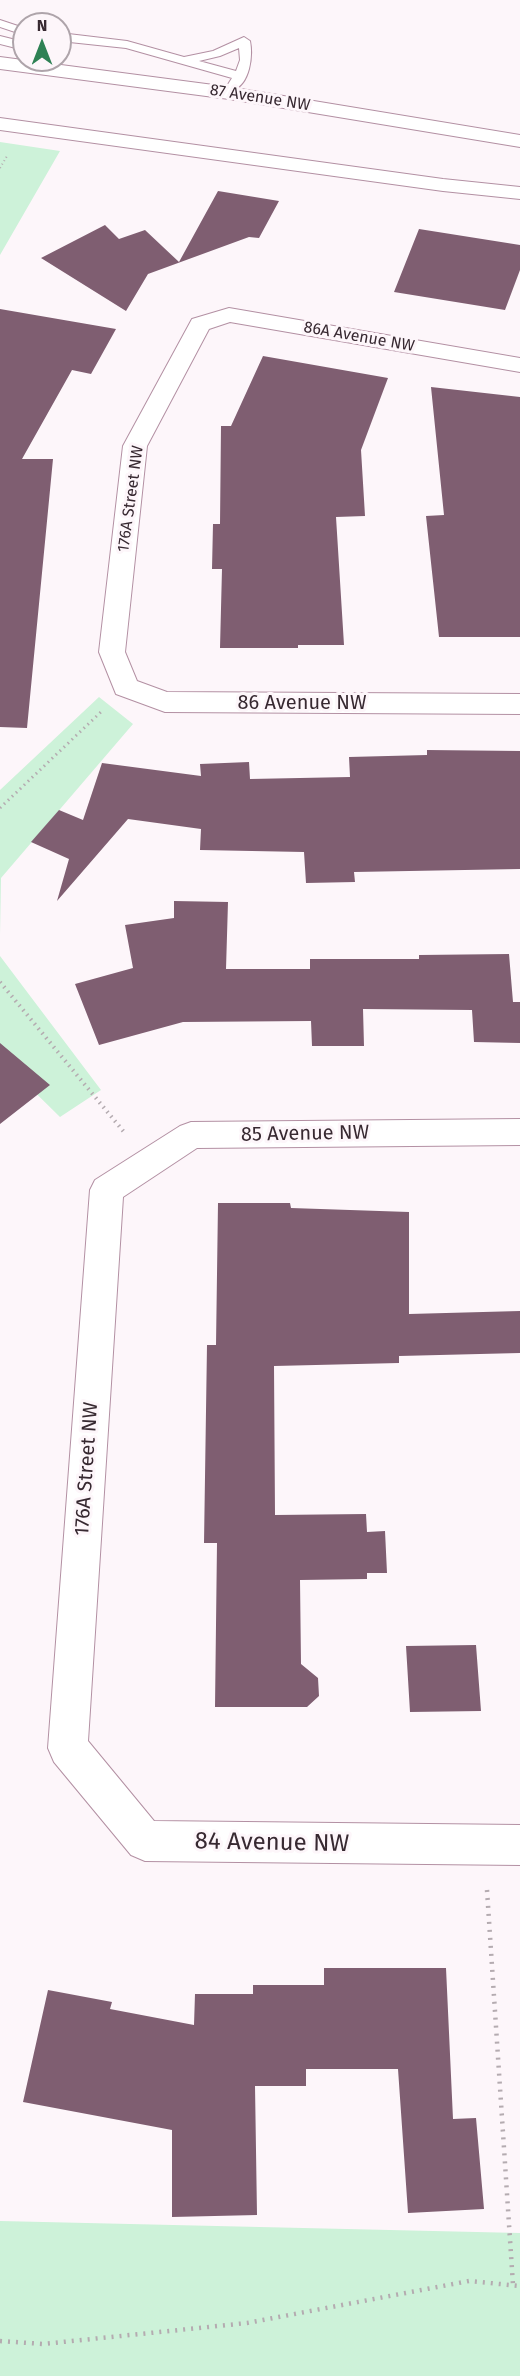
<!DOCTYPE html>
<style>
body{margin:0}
#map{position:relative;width:520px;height:2376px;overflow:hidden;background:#fdf6fa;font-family:"Fira Sans",sans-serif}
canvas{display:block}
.north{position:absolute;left:12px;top:12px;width:60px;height:60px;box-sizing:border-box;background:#fdf6fa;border:2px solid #aea4aa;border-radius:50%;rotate:0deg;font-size:16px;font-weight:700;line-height:24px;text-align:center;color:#372931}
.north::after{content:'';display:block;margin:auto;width:21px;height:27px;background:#2e8154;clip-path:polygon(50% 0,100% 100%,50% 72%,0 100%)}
</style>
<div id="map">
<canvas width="520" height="2376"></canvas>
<div class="north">N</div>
</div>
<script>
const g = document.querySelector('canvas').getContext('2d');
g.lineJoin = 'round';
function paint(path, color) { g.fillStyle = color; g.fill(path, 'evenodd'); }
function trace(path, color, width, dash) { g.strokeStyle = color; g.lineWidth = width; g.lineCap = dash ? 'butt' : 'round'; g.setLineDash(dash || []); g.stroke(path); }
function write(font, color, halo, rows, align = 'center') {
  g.font = font + ' "Fira Sans",sans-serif'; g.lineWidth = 6; g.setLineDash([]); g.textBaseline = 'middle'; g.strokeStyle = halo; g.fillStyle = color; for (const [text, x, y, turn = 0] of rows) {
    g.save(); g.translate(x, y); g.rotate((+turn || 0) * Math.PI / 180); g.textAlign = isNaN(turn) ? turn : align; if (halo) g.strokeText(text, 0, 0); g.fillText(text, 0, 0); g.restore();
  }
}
const green = new Path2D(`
 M0,142L60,151L0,255Z
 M99,697L133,724L1,878L0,935V790Z
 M0,956L101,1090L60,1117L0,1058Z
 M0,2221L520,2233V2376H0Z`);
const building = new Path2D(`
 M218,191L279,201L259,238L249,237L148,274L126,311L41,258L105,225L119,239L145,230L179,262Z
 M419,229L520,245V270L505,310L394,292Z
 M0,309L116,329L91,374L72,370L22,459H53L27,728L0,727Z
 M263,356L388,378L361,450L365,516L336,517L344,645H298V648H220L222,569H212L213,524H220L221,426H231Z
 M431,387L520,397V637H439L426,516L444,515Z
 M427,750L520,751V869L354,872L355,882L306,883L304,852L200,850L201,829L128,819L57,901L69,859L31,842L59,810L83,820L102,763L201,776L200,764L249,762L250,779L350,777L349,757L427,755Z
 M174,901L228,902L226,969H310V959H419V955L509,954L513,1002H520V1043L474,1042L472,1010L363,1009L364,1046H312L311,1021L183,1022L99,1045L75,984L133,968L125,925L174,918Z
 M0,1043L50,1085L0,1124Z
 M218,1203H290L291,1208L409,1212V1314L520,1311V1353L399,1356V1363L274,1366L275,1515L366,1514L367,1532L385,1531L387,1573H367V1579L300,1580L301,1664L318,1678L319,1696L307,1707H215L217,1543H204L207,1345H216Z
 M476,1645L481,1711L410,1712L406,1646Z
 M324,1968H446L453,2119L476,2118L484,2209L408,2213L398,2069H306V2086H255L257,2215L172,2217V2130L23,2102L48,1990L112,2002L110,2009L194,2025L195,1994H253V1985H324Z`);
const pathFar3 = new Path2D(`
 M0,168L7,156`);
const pathFar2 = new Path2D(`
 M0,808L102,711`);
const pathFar1 = new Path2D(`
 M0,982L124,1132`);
const path = new Path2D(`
 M487,1890L513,2285
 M0,2341L43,2344L247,2323L469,2281L520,2286`);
const service = new Path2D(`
 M0,20L24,28V35L0,27Z
 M60,33L127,41L184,57L213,51L244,37L250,41C253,56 250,84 233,90L227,86L232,78L126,48L60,41ZM239,48L240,60L236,71L199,61L220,56Z
 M0,36L24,42V50L0,44Z`);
const minor = new Path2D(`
 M229,308L520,358V372L230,322L209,329L147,446L125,652L137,681L167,692L520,694V714L165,712L116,694L99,652L123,446L192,319Z
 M520,1119V1145L197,1148L123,1197L88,1741L154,1821L520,1825V1865L145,1861L131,1855L54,1762L48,1748L90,1190L95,1180L180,1126L191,1122Z`);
const secondary = new Path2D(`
 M0,57L229,87L520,135V147L229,99L0,69Z
 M0,118L443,179L520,187V199L443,191L0,130Z`);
const farStreetnames = [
 ["87 Avenue NW",260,98,9],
 ["86A Avenue NW",359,337,10],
 ["176A Street NW",131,499,-82]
];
const streetNames = [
 ["86 Avenue NW",302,703],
 ["85 Avenue NW",305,1134,-1],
 ["176A Street NW",87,1469,-86]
];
const nearStreetnames = [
 ["84 Avenue NW",272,1843,1]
];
paint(green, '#cdf2d9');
paint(building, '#7f5e71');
trace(service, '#b390a3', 2);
trace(minor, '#b390a3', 2);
trace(secondary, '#b390a3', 2);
trace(pathFar3, '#b4abb0', 2, [1, 3]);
trace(pathFar2, '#b4abb0', 3, [1.5, 4]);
trace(pathFar1, '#b4abb0', 4, [1.5, 4.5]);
trace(path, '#b4abb0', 4.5, [2, 6]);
paint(service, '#fff');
paint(minor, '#fff');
paint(secondary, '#fff');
write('16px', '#372931', '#fdf6fa', farStreetnames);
write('20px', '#372931', '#fdf6fa', streetNames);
write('24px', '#372931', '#fdf6fa', nearStreetnames);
</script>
